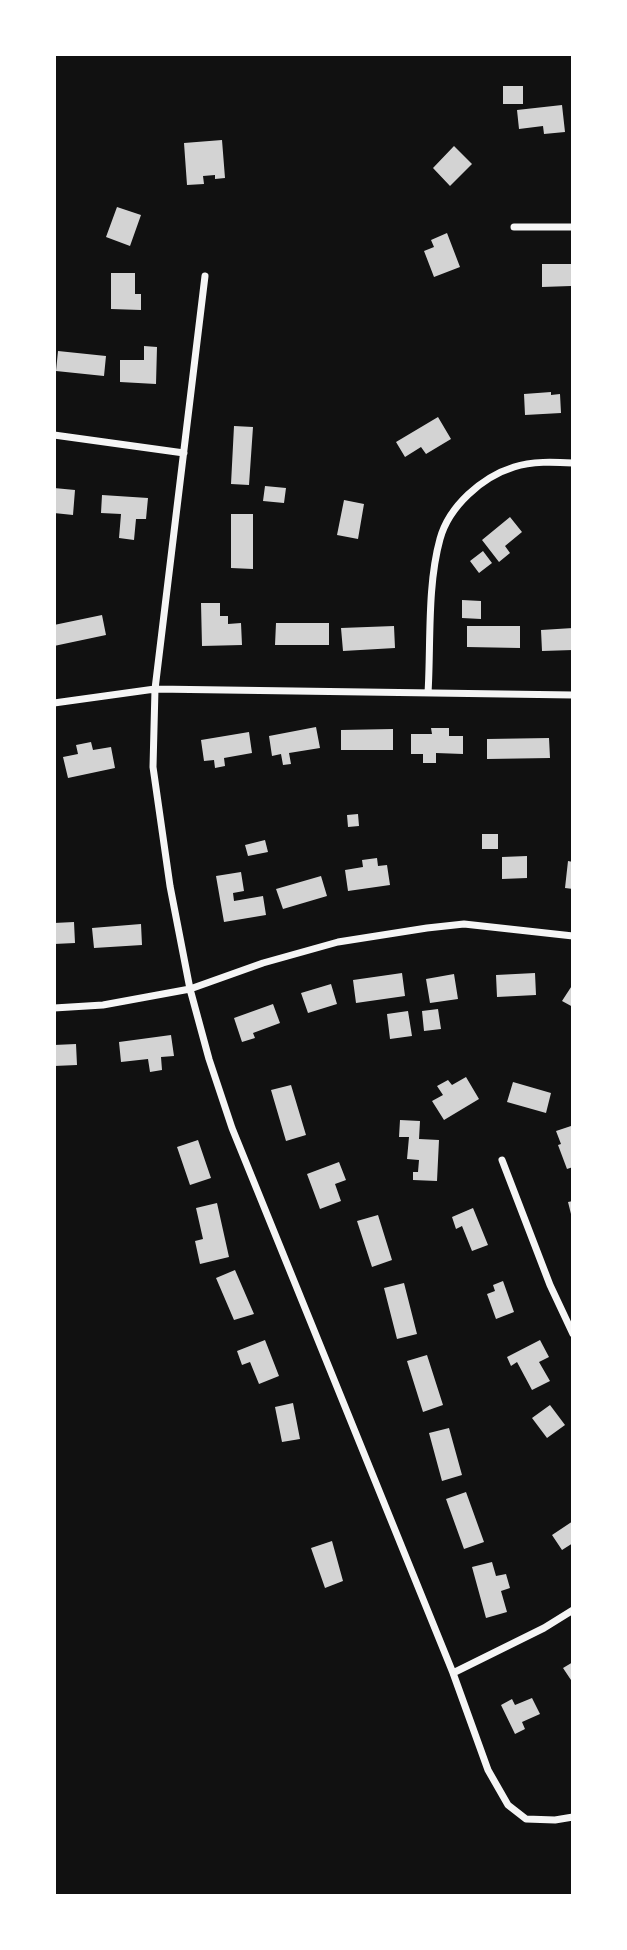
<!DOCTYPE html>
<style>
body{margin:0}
#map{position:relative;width:627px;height:1950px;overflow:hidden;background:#111;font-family:Helvetica,sans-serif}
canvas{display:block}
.frame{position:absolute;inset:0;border:56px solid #fff;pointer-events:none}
</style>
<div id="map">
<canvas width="627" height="1950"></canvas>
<div class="frame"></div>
</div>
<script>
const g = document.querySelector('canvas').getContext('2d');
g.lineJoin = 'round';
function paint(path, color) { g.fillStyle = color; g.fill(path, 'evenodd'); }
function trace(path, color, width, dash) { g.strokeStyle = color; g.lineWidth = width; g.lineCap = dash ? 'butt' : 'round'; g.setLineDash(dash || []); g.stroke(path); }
const building = new Path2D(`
 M503,86H523V104H503Z
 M562,105L565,132L544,134L543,126L519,129L517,110Z
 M222,140L225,178L215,179V175L203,176L204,184L187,185L184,143Z
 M454,146L472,164L450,186L433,168Z
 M117,207L141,215L130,246L106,237Z
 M447,233L460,267L434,277L424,251L434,247L431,240Z
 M542,264H571V286L542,287Z
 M111,273H135V294H141V310L111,309Z
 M144,346L157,347L156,384L120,382V360H144Z
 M58,351L106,356L104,376L56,371Z
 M551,392V395L560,394L561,413L525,415L524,394Z
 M438,417L451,439L426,454L421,447L405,457L396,442Z
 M234,426L253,427L249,485L231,484Z
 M265,486L286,488L284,503L263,501Z
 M54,488L75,490L73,515L54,513Z
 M102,495L148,498L146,519H136L134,540L119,538L121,514L101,513Z
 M344,500L364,504L358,539L337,535Z
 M231,514H253V569L231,568Z
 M510,517L522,532L505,546L510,553L499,562L482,540Z
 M483,551L492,563L479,573L470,561Z
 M462,600L481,601V619L462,618Z
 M201,603H220V616H228V624L241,623L242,645L202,646Z
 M102,615L106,635L54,646V625Z
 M276,623H329V645H275Z
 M394,626L395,648L343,651L341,628Z
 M467,626H520V648L467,647Z
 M573,628V650L542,651L541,630Z
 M316,727L320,748L289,753L291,764L283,765L281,754L272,756L269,736Z
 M431,728H449V736H463V754L436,753V763H423V754H411V734H432Z
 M393,729V750H341V730Z
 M249,732L252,753L224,758L225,766L215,768L214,760L204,761L201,740Z
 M549,738L550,758L487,759V739Z
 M91,742L93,750L111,747L115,768L68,778L63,757L78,754L76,745Z
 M358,814L359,826L348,827L347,815Z
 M482,834H498V849H482Z
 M265,840L268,852L248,856L245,845Z
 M527,856V878L502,879V857Z
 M377,858L378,866L387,865L390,885L348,891L345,870L363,867L362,860Z
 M568,861L573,862V889L565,888Z
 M241,872L244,891L233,893L234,901L263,896L266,915L224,922L216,876Z
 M321,876L327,896L283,909L276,889Z
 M74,922L75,943L54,944V923Z
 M141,924L142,945L94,948L92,928Z
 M402,973L405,996L356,1003L353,980Z
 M535,973L536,995L497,997L496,975Z
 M454,974L458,999L430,1003L426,979Z
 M331,984L337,1004L308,1013L301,993Z
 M573,984V1007L562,1001Z
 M273,1004L280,1023L253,1033L255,1038L242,1042L234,1018Z
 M438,1009L441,1029L424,1031L422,1011Z
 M408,1011L412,1036L390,1039L387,1014Z
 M171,1035L174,1056L161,1057L162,1070L150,1072L148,1059L121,1062L119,1042Z
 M76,1044L77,1065L54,1066V1045Z
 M466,1077L479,1099L444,1120L432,1101L443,1095L437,1086L448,1080L452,1085Z
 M513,1082L551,1093L546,1113L507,1102Z
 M291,1085L306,1135L286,1141L271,1090Z
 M400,1120L420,1121L419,1139L439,1140L437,1181L413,1180V1172H418L419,1160L407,1159L409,1137H399Z
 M571,1126L573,1167L567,1169L558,1145L561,1144L556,1131Z
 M198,1140L211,1178L190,1185L177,1147Z
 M339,1162L346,1180L335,1184L341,1201L320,1209L307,1174Z
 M573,1201V1218H572L568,1202Z
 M217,1203L229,1257L200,1264L195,1241L203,1239L196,1208Z
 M473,1208L488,1245L472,1251L462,1226L456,1229L452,1217Z
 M378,1215L392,1260L372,1267L357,1221Z
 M235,1270L254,1314L234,1320L216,1278Z
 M503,1281L514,1312L496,1319L487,1294L495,1291L493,1285Z
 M404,1283L417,1334L397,1339L384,1288Z
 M265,1340L279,1376L259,1384L250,1362L242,1365L237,1351Z
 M540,1340L549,1357L539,1362L550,1381L532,1390L517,1362L511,1366L507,1357Z
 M427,1355L443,1405L423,1412L407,1361Z
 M293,1403L300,1439L282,1442L275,1407Z
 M550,1405L565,1425L547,1438L532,1418Z
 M449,1428L462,1475L442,1481L429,1433Z
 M466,1492L484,1542L464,1549L446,1499Z
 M573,1521V1543L562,1550L552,1535Z
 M332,1541L343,1581L325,1588L311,1548Z
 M492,1562L496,1576L506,1574L510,1588L501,1591L507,1612L486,1618L472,1567Z
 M573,1662V1683L563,1668Z
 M532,1698L540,1714L522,1722L525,1729L515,1734L501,1705L512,1699L515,1705Z`);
const minor = new Path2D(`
 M514,227H573
 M205,276L155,689L153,767L170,886L190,989L209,1059L232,1128L453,1673L488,1770L508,1805L526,1819L555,1820L573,1817
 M54,435L184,453
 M428,693C431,644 427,586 440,539C449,506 482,477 514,467C532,461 554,462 573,463
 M54,703L155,689L573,695
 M54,1008L103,1005L190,989L263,963L338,942L427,928L464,924L573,936
 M502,1160L550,1285L573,1334
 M453,1673L544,1628L573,1610`);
paint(building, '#d3d3d3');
trace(minor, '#f5f5f5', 7);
</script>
